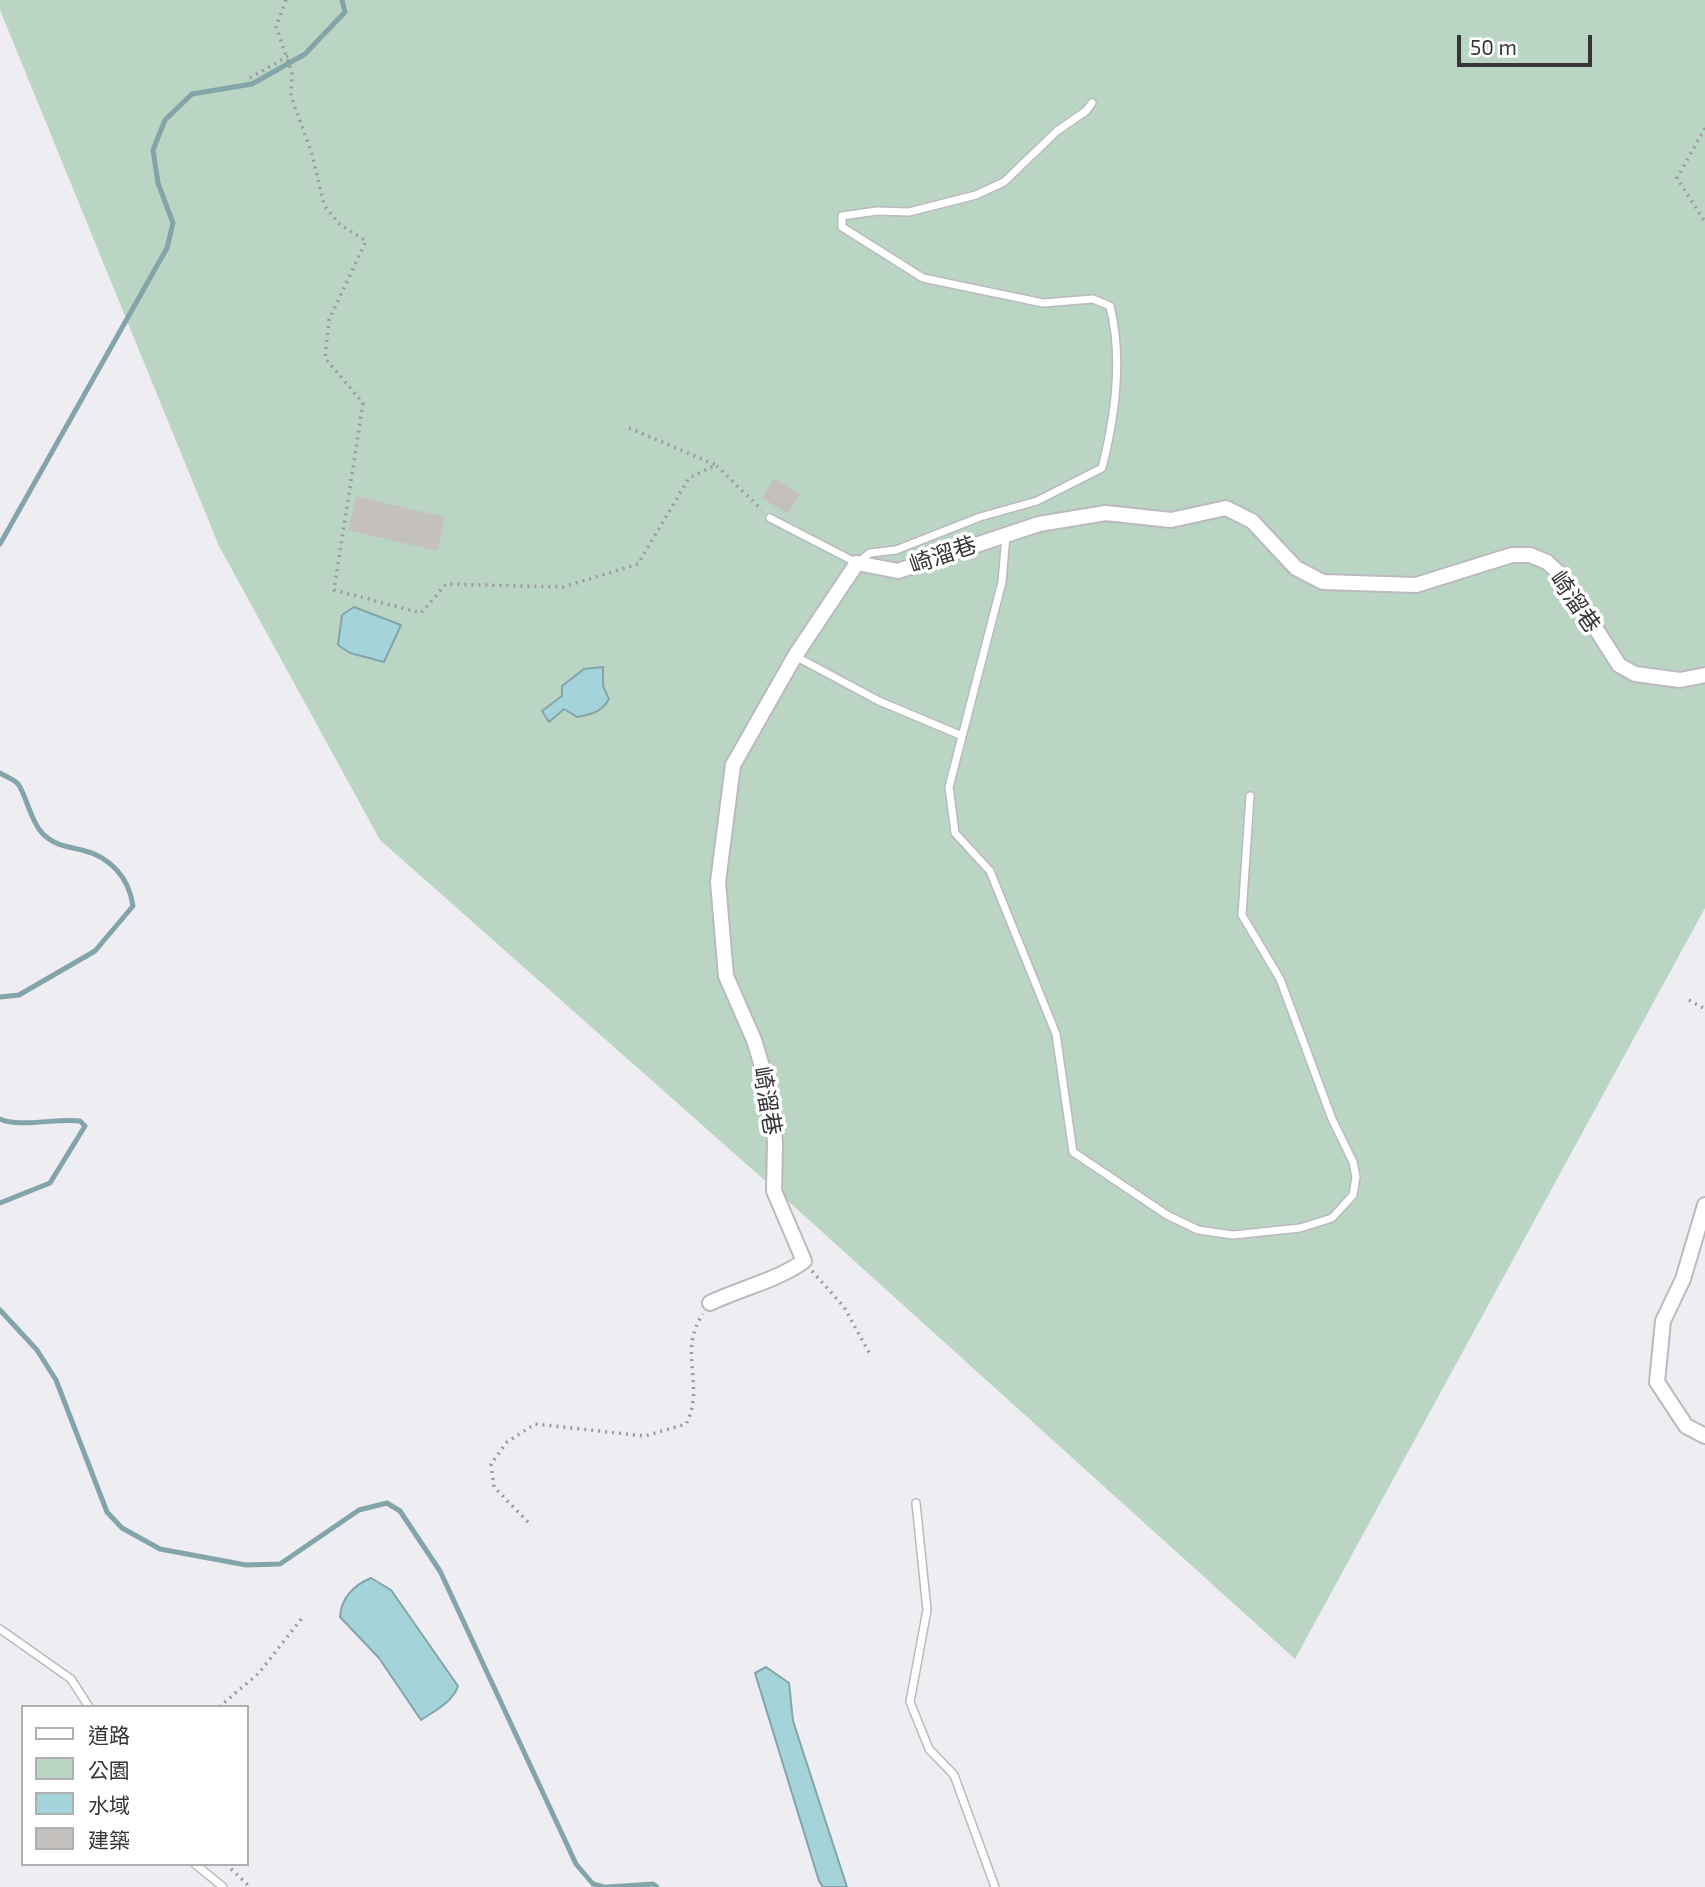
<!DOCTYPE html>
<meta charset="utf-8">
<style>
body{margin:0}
#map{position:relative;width:1705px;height:1887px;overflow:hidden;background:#eeedf2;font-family:"Exo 2","Noto Sans TC",sans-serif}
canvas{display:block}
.legend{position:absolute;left:21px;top:1705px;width:228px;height:161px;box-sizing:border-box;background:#fff;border:2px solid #afafaf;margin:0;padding:9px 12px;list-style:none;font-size:21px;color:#363638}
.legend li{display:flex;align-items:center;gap:14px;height:35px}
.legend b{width:35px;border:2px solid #afafaf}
.scale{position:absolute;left:1457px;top:35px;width:135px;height:32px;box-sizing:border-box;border:4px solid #363638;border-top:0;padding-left:9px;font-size:21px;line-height:24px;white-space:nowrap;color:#363638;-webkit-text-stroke:5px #fff;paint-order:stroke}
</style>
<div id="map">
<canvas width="1705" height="1887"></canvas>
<ul class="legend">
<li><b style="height:9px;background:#fff"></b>道路</li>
<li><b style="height:19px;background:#bbd5c5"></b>公園</li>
<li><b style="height:19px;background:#a4d3d9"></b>水域</li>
<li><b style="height:19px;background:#c4c0bd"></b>建築</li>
</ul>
<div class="scale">50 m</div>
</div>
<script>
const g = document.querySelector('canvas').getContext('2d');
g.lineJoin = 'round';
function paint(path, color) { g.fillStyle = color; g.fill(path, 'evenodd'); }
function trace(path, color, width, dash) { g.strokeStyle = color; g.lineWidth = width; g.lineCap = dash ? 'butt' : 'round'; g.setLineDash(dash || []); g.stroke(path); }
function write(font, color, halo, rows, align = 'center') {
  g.font = font + ' "Exo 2","Noto Sans TC",sans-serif'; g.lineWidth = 7; g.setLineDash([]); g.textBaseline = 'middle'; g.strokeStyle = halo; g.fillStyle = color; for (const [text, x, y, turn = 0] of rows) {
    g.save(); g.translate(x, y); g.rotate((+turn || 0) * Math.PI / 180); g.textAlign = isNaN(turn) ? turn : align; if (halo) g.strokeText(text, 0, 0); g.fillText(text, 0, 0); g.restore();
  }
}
const green = new Path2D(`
 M0,0H1705V908L1295,1659L788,1201L380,840L219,546L0,10Z`);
const water = new Path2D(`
 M354,607L401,625L384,662L350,653L338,645L342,615Z
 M603,667V686L609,699C601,713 591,714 577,717L564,709L549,722L542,711L562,696V686L584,669Z
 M371,1578L391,1590L458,1686C453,1702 434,1711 421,1720L379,1658L340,1617C341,1598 354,1585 371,1578Z
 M766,1667L789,1683L793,1721L847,1887H823L819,1881L755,1673Z`);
const stream = new Path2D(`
 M0,544L167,248L173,223L158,183L153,150L165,120L192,94L252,84L305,54L345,12L342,0
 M0,773C5,776 15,780 18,784C26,794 30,820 42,833C53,845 68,847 82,850C111,857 129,878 133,906L95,951L19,995L0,997
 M0,1119C19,1128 56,1118 80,1121L85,1126L50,1183L0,1203
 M0,1310L37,1350L56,1380L107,1512L122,1528L160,1549L246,1565L280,1564L359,1510L387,1503L400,1511L440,1571L576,1864L593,1884L604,1887
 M607,1887L653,1884L657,1887`);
const building = new Path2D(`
 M774,479L800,494L788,514L762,498Z
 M356,496L445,517L437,551L348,530Z`);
const path = new Path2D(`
 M286,0L276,27L292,72L291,96L312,154L324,205L338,223L366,241L329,320L325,358L363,403L334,590L421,613L446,584L563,587L638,564L689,478L716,465L762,510
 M250,78L288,56
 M1705,128L1677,178L1705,222
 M629,428L716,465
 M1689,1000L1705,1009
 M812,1271L844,1307L871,1356
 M528,1522L494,1487L491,1464L507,1442L535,1424L645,1436L686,1424C706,1387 677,1351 703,1314
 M219,1707L259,1673L302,1618
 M226,1864L250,1887`);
const service = new Path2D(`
 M770,518L857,563L870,553L896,550L980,517L1037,501L1102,468C1115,417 1123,357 1110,306L1093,299L1043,303L923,278L842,227V216L877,211L909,212L976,195L1004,182L1057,131L1086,111L1092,103
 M1006,535L1002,582L949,787L955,833L990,871L1056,1034L1073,1152L1167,1215L1198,1230L1233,1235L1300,1228L1332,1218L1353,1195L1356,1177L1353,1162L1332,1119L1280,979L1242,915L1250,796
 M795,656L879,701L960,735
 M916,1503L927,1610L910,1702L929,1749L954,1775L995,1887
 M0,1629L71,1679L89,1707
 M195,1864L223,1887`);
const minor = new Path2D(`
 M1705,1205L1683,1279L1663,1321L1657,1382L1686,1426L1705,1436
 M710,1303C741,1288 776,1281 804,1261L774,1191L775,1143L771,1096L754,1040L726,976L718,882L733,765L795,656L857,563L898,571L1039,524L1106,513L1171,520L1226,508L1252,521L1296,568L1323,582L1416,585L1512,555H1530L1547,562L1563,577L1619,665L1635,674L1680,680L1705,675`);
const streetNames = [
 ["崎溜巷",943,555,-19],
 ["崎溜巷",1575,602,55],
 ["崎溜巷",767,1101,80]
];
paint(green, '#bbd5c5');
paint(water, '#a4d3d9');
trace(water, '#83a4a9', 2);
trace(stream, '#83a4a9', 5);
paint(building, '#c4c0bd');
trace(service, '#bababe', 10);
trace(minor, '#bababe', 18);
trace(path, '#9b9b9e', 3.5, [2, 5]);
trace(service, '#fff', 7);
trace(minor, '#fff', 14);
write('23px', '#363638', '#fff', streetNames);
</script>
